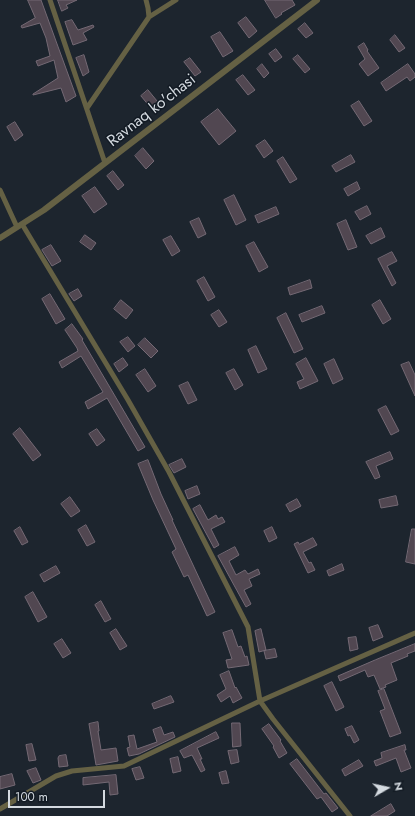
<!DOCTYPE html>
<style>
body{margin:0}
#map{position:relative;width:415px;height:816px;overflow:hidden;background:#1d252e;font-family:Jost,sans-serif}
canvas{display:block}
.north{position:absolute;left:367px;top:768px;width:40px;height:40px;-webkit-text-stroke:3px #131b24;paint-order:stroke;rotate:81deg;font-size:11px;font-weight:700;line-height:16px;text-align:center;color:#d4dae0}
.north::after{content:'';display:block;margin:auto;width:14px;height:18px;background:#d4dae0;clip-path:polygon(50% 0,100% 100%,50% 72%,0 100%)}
.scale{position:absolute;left:8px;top:790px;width:97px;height:18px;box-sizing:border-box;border:2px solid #d4dae0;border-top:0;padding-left:5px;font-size:12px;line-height:14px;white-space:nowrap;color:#d4dae0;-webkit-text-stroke:3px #131b24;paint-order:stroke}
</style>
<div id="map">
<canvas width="415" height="816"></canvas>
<div class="north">N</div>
<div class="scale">100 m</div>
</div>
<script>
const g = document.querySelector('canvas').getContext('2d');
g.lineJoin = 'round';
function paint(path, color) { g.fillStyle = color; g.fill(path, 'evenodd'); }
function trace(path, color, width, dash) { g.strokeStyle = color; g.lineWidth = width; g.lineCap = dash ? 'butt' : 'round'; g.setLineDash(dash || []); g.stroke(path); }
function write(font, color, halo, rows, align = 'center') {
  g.font = font + ' Jost,sans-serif'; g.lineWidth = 3; g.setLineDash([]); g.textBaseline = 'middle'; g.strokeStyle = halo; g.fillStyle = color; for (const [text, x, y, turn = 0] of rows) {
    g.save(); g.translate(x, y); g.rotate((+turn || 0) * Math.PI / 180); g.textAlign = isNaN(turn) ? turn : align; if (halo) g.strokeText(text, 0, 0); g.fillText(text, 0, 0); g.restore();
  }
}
const building = new Path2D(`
 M28,0H41L76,96L66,102L61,88L33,95V94L58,78L54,60L38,66L36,61L50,56L46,38L40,23L22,28L21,26L35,18Z
 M58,0H77L66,5L68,8L62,11Z
 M265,0H292L295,5L281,13L282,14L276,18Z
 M246,17L257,31L249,38L238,23Z
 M72,20L78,30L93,25L94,27L83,33L87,40L73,45L65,22Z
 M305,23L313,33L306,38L298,29Z
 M220,32L233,51L223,57L211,37Z
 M395,35L405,48L399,52L390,40Z
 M364,43L368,50L367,51L379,68L368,76L359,64L365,59L358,47Z
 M276,49L282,57L275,62L269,54Z
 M84,55L89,72L83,76L76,58Z
 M298,55L310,69L305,73L293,59Z
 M190,58L201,72L195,76L184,62Z
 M262,64L269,73L264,78L257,69Z
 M408,64L415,74V77L410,81L407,77L386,91L381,83Z
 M243,75L255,90L248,95L236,80Z
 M148,90L162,107L155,113L141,96Z
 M359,101L372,121L364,126L351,106Z
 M218,109L236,131L219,145L201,122Z
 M15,122L23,135L15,141L7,127Z
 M265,140L273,151L264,158L256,146Z
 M143,148L154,161L146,169L135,156Z
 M351,155L355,162L336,172L332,166Z
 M283,157L297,179L290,183L277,161Z
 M113,171L124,185L118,190L107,176Z
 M357,182L360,189L348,196L344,189Z
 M95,187L107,204L94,213L82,196Z
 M234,195L246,220L236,225L224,200Z
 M367,206L371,214L360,220L355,212Z
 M276,207L279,214L258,223L255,216Z
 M199,218L206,234L198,238L190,222Z
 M346,220L357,247L348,250L337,224Z
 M381,228L385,237L371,244L366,236Z
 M85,235L96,243L91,250L80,242Z
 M171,236L180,251L172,256L163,240Z
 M254,242L268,267L259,272L246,246Z
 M51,245L61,261L52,266L42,250Z
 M392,252L397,261L387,266L396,283L392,286L378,259Z
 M204,277L215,297L208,301L197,281Z
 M310,280L312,288L290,295L288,288Z
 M78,289L82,296L74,301L69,294Z
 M50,294L65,319L56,324L42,299Z
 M121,300L133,310L126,319L114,309Z
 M380,300L391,319L383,324L372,305Z
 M322,306L325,313L302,322L299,315Z
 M219,310L227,322L219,327L211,315Z
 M286,313L303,349L294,353L277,318Z
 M72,324L83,339L82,340L145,447L138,451L107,398L88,409L85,402L103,392L81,356L62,368L59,362L78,351L77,348L65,330Z
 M128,337L135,346L128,352L120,342Z
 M145,338L158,351L151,358L138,345Z
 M256,346L267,369L258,373L248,350Z
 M123,358L128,365L119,372L114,364Z
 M306,358L318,381L300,389L297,382L304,379L296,364Z
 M334,359L343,379L333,384L324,364Z
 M409,362L415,375V396L401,365Z
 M145,369L156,386L148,392L136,375Z
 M234,369L243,385L235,390L226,373Z
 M188,382L197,400L188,404L179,386Z
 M386,406L399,431L391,435L378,410Z
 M20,428L41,455L33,461L13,434Z
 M97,429L105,440L97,446L89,434Z
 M390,452L393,459L376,466L380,477L375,479L366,462Z
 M182,459L186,467L174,473L169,465Z
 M148,460L161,494L173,520H172L215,612L207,616L188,575L184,577L172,552L176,549L153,500L138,464Z
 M197,486L200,494L188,499L185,491Z
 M396,496L398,505L381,508L379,500Z
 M70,497L80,511L71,517L61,504Z
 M297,499L301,506L290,512L286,505Z
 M200,505L208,520L216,515L218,519L222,517L225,522L211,529L219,545L214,548L193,509Z
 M86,525L95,542L87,546L78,530Z
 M20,527L28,542L22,545L14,531Z
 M272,527L277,538L269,542L264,531Z
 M412,529H415V564L406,562Z
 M313,538L317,545L303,552L309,563L311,562L315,570L308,573L294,544L298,542L299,544Z
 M235,547L239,555L229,561L236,575L245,570L248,574L258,569L260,574L249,579L252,586L244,590L251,604L246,607L218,556Z
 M342,564L344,570L329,576L327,571Z
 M56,566L60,573L44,582L40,575Z
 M33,592L47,617L38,622L25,597Z
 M101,601L111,619L105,622L95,605Z
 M378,625L383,637L373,641L369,628Z
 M116,629L127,646L120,650L110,633Z
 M261,629L266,650L259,652L255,631Z
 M232,630L238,647L241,646L245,657L247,656L249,665L228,668L226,660L232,659L223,633Z
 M356,637L358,649L350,651L348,638Z
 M62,639L71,653L63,658L54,644Z
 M415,644V651L407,654L408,656L391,663L397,680L385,685L386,687L380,689L374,675L368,677L365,670L340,681L338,676L375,660Z
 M275,649L277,657L266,659L264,651Z
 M229,671L235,688L236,687L242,698L233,703L230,696L221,702L217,695L226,689L220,675Z
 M332,682L344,707L336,711L324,686Z
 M384,689L401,733L390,737L380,711L385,709L378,691Z
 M171,696L174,702L154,709L152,704Z
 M98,722L99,731H98L101,750L116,748L118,761L96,765L89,724Z
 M232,723H240L241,746L233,747Z
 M269,724L281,740L280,741L287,753L279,758L273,747L274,746L262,729Z
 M352,726L359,740L354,743L350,735L348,736L345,729Z
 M161,727L164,735L173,732L175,737L139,754L129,756L127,748L130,747L128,736L134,735L137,749L157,742L153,730Z
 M216,732L219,738L197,748L202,759H200L205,770L201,772L192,755L184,758L180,751Z
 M32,744L36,760L29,761L26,745Z
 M405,745L406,750H404L411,768L401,772L396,758L376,766L374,761L382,758L381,753Z
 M237,750L239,762L231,764L228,751Z
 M66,755L68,766L59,767L58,758L59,756Z
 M178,757L181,771L173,773L170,759Z
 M297,759L324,794L326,793L338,808L332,812L321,797L317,799L290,764Z
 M359,760L363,766L345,776L342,770Z
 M140,767L144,778L136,780L132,769Z
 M36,768L41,780L33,783L27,771Z
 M226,771L229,783L222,784L219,773Z
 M12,774L15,785L0,789V777Z
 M116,775L118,794L110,795L109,782L83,785V778Z
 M391,804L395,811L387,816H371Z`);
const minor = new Path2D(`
 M50,0L105,163
 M146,0L148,8L149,17
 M87,108L149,17L176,0
 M0,190L17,227
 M22,224L128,400L169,472L248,627L260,701L273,719L350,816
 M0,809L56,776L72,771L124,766L260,701L415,633`);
const tertiary = new Path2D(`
 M0,238L44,210L317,0`);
const streetNames = [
 ["Ravnaq ko'chasi",152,111,-38]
];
paint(building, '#514751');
trace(building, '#746974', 1);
trace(minor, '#656144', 5);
trace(tertiary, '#656144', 6);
write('16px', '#d4dae0', '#131b24', streetNames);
</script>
